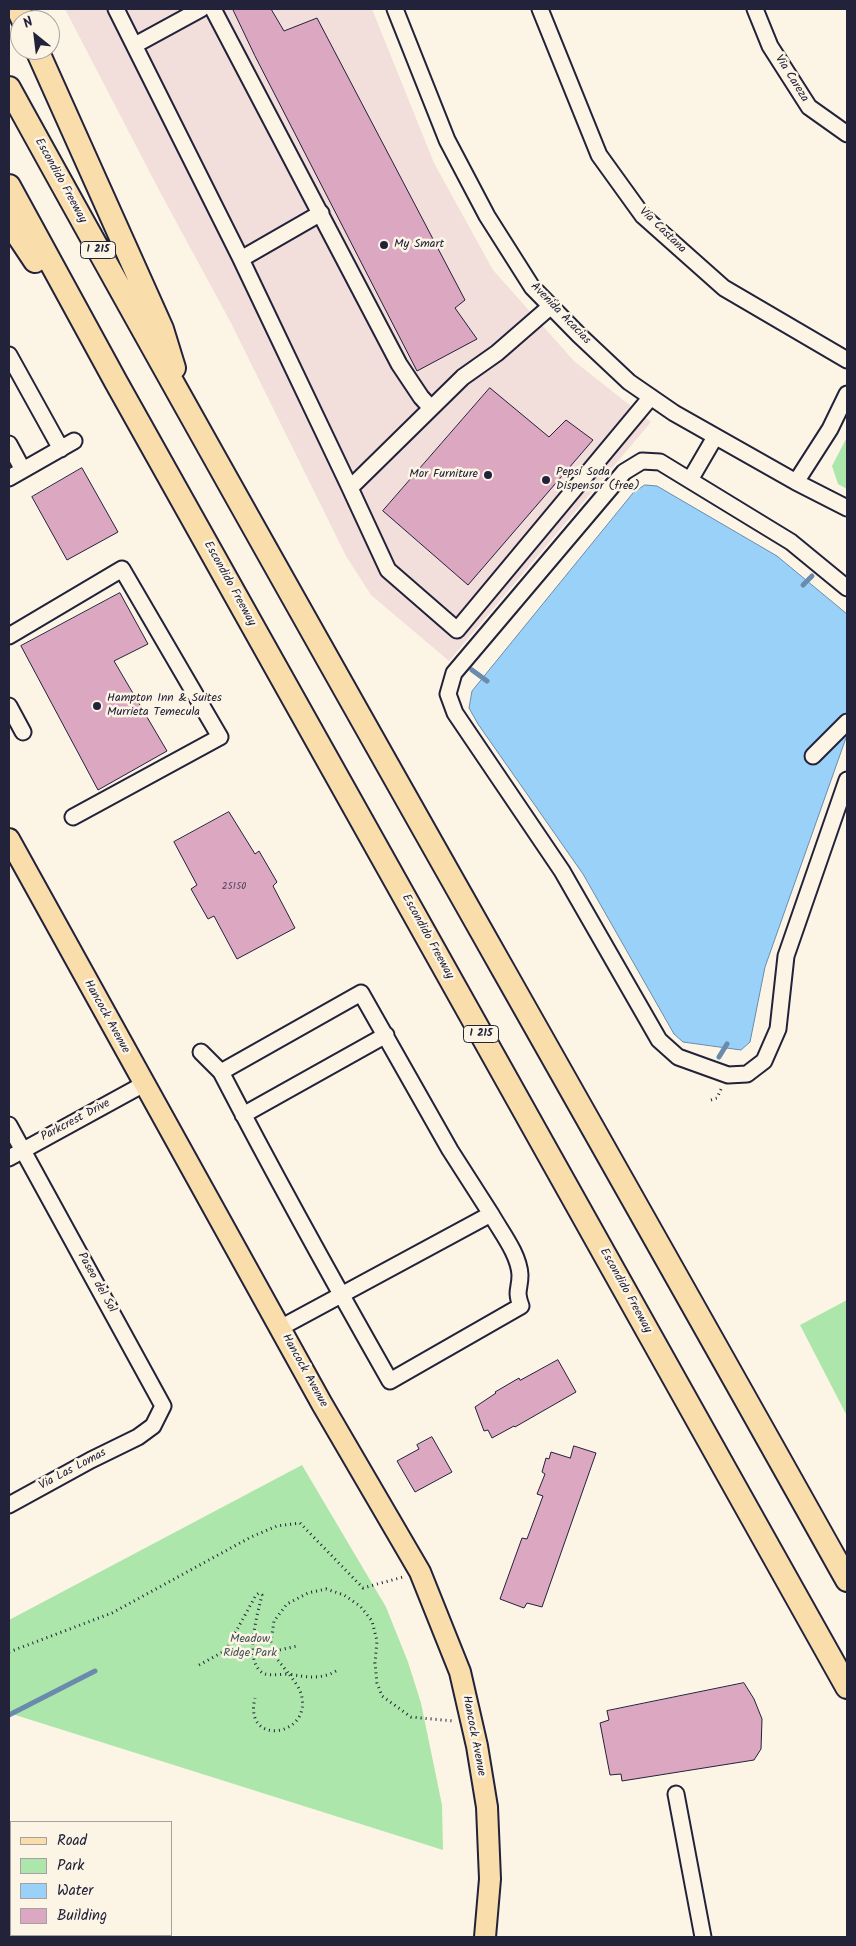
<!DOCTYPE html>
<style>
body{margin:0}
#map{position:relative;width:856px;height:1946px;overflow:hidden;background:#fcf5e5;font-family:Kalam,sans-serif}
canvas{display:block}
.frame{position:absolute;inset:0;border:10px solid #22223b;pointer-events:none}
.legend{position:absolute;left:10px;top:1821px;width:162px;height:115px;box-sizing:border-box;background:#fcf5e5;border:1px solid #a5a1a1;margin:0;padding:6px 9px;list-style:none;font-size:15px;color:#22223b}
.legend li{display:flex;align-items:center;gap:10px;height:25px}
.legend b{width:25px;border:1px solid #a5a1a1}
.north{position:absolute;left:10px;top:10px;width:50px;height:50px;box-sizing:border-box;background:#fcf5e5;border:1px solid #a5a1a1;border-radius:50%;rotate:331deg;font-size:14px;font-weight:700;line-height:20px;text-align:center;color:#22223b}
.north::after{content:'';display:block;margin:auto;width:18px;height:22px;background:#22223b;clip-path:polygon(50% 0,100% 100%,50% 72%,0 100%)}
</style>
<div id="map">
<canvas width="856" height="1946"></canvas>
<div class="frame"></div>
<ul class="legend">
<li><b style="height:6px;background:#f9deab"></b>Road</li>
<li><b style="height:14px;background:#ade6aa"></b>Park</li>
<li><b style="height:14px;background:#9ad1f9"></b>Water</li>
<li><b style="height:14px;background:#dca7c1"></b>Building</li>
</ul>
<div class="north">N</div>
</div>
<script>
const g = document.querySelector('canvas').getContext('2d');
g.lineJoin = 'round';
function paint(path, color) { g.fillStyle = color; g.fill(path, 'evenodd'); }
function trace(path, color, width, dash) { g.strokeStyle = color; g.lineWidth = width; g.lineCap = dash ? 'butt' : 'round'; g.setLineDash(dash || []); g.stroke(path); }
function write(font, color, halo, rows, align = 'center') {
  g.font = font + ' Kalam,sans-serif'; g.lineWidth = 5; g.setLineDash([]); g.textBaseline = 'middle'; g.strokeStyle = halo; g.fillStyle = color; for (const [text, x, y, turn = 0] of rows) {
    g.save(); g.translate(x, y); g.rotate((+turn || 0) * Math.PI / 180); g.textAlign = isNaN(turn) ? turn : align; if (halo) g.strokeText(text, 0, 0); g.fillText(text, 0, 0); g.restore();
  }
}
const built = new Path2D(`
 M65,9H372L434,163L493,270L574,361L651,422L449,661L371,595L346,556L231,323L159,190Z`);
const green = new Path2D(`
 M847,437V489L838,484L832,466Z
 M847,1300V1416L800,1325Z
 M302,1465L386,1607L408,1662L421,1703L442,1805L443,1850L9,1713V1620Z`);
const water = new Path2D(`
 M645,485L657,486L777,556L847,614V735L765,967L750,1042L741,1050L683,1042L674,1034L583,874L478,724L469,708L472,691L633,493Z`);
const stream = new Path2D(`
 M803,585L812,576
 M472,670L487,681
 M719,1057L727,1044
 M9,1715L95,1671`);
const building = new Path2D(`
 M233,9H271L284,31L317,18L465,300L455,308L477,339L417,371L255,56Z
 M490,388L549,437L566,420L593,440L468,585L383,511Z
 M82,468L118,532L67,560L32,497Z
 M120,593L148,644L114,661L167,751L98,790L21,646Z
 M229,812L255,854L259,851L277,882L273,886L295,928L237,959L214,916L208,919L191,889L197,885L174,842Z
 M558,1360L576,1392L515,1427L514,1426L492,1438L488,1430L484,1431L475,1407L496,1393L495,1392L519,1378L520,1380Z
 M432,1437L452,1472L415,1492L397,1461L419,1449L417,1445Z
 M574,1446L596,1453L542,1607L527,1603L524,1608L500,1599L522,1538L527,1539L543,1496L537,1494L545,1474L542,1472L546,1458L549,1459L551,1452L570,1458Z
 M744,1683L754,1699L762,1719L761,1749L754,1760L622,1781L621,1774L610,1775L600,1723L609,1720L607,1711Z`);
const path = new Path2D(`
 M711,1100L717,1098L722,1087
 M275,1651L297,1646
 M9,1652L112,1613L251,1537L277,1526L300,1523L363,1588L403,1577
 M199,1665L223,1652L228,1646L256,1595L259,1593L262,1595C258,1612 242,1665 265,1674C271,1676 282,1674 289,1674C294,1681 301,1689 302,1698C309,1737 243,1746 255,1698
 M336,1671C320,1680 306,1677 289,1674L277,1659L271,1642L274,1621L287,1604L308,1593L326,1589L344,1595L360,1606L372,1621L377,1641L375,1663L377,1683L382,1696L411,1717L453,1721`);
const minor = new Path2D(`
 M116,9L240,257L350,488
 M213,9L399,364L421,397L431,408
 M395,9L447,140L487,216L532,287L579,335L629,382L674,413L796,482L847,508
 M540,9L599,155L643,216L724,288L847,360
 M755,9L770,46L809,107L847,134
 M135,45L201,9
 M241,259L321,213
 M551,306L497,353L463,377L350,488L388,570L457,630L651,397
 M9,355L61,449
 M9,444L23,470
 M9,478L74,441
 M690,480L715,437
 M796,482L830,429L847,394
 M847,588L791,542L660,462L642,461L624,472L454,673L448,694L455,713L562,871L659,1040L678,1057L728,1075L747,1074L764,1061L778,1029L786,956L847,780
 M9,636L122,569L220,737L73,817
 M9,706L23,732
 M813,756L847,722
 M201,1052L221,1072
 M243,1115L386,1035
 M9,1125L163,1406L153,1426L138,1437L91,1460L9,1505
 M9,1158L144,1084
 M280,1328L491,1214L450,1150L361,993L221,1072C275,1176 332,1279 390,1381L521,1306C515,1290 520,1290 520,1275C519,1254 501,1232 491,1214
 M676,1794L703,1937`);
const major = new Path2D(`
 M9,839L322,1404L420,1572L460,1672L477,1746L487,1807L490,1879L485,1937`);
const highway = new Path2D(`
 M18,9L23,20
 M37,50L162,329L174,368
 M9,88C284,588 569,1082 847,1580
 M9,186L116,382L847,1687
 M9,222L35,261`);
const markers = [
 [384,245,5,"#22223b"],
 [488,475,5,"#22223b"],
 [546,480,5,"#22223b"],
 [97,706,5,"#22223b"]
];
const numberNames = [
 ["25150",234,887]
];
const shields = [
 [98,250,35],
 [481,1034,35]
];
const shieldNames = [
 ["I 215",98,250],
 ["I 215",481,1034]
];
const streetNames = [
 ["Via Careza",791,79,58],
 ["Escondido Freeway",60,181,61],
 ["Via Castana",662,231,44],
 ["Avenida Acacias",560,314,46],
 ["Escondido Freeway",229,584,61],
 ["Escondido Freeway",427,937,61],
 ["Hancock Avenue",106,1017,61],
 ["Parkcrest Drive",76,1121,-28],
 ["Paseo del Sol",96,1283,61],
 ["Escondido Freeway",625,1291,61],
 ["Hancock Avenue",304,1371,61],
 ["Via Las Lomas",73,1470,-28],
 ["Hancock Avenue",473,1736,79]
];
const poiNames = [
 ["My Smart",394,245],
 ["Pepsi Soda",556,473],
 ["Dispensor (free)",556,487],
 ["Mor Furniture",478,475,"right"],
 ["Hampton Inn & Suites",107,699],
 ["Murrieta Temecula",107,713]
];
const parkNames = [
 ["Meadow",250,1640],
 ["Ridge Park",250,1654]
];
paint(built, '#f2deda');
paint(green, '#ade6aa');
paint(water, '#9ad1f9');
trace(water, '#6a8bad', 1);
trace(stream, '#6a8bad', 5);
paint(building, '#dca7c1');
trace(building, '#22223b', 1);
trace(minor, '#22223b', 19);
trace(major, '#22223b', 24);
trace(highway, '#22223b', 26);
trace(path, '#22223b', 3, [1, 4]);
trace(minor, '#fcf5e5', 15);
trace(major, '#f9deab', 20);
trace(highway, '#f9deab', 22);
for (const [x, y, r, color] of markers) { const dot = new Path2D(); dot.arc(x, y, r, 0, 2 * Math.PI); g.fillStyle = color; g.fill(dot); trace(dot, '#fcf5e5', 2); }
write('10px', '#50435c', null, numberNames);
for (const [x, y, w] of shields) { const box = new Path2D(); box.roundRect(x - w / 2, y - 8.5, w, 17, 4); g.fillStyle = '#fcf5e5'; g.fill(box); trace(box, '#22223b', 1); }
write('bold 11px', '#22223b', null, shieldNames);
write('12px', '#22223b', '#fcf5e5', streetNames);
write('12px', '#22223b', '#fcf5e5', poiNames, 'left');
write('12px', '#455357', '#fcf5e5', parkNames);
</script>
